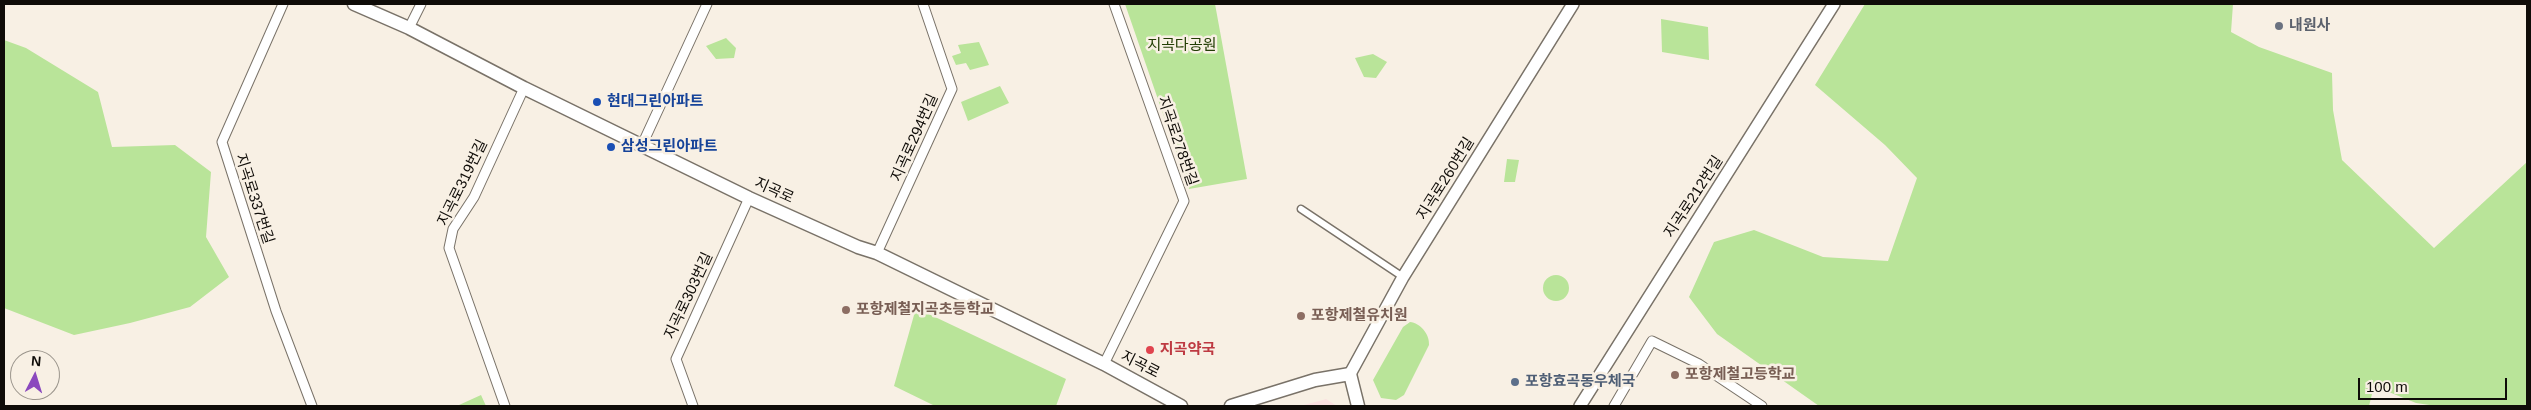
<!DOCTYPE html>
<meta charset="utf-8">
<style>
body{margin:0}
#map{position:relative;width:2531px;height:410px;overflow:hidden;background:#f8f0e4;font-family:Helvetica,sans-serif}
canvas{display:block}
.frame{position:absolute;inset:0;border:5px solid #0f0c08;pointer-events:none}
.north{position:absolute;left:10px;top:350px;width:50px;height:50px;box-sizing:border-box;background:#f8f0e4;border:1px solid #9b958c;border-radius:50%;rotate:5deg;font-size:14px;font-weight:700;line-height:20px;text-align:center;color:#0f0c08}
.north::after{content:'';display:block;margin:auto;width:18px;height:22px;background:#8b49be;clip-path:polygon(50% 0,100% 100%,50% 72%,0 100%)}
.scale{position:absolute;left:2358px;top:378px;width:149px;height:22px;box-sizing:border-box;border:2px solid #0f0c08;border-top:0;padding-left:6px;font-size:15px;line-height:18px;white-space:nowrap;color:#0f0c08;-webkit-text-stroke:4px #f8f0e4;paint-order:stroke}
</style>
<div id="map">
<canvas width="2531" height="410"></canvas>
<div class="frame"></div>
<div class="north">N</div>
<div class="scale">100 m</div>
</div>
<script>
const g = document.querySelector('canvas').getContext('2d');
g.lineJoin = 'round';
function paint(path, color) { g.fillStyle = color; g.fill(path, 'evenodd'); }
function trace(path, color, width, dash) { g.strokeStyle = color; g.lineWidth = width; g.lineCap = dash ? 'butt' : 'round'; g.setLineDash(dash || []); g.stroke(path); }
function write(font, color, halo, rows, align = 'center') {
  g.font = font + ' Helvetica,"Noto Sans KR",sans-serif'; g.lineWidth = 5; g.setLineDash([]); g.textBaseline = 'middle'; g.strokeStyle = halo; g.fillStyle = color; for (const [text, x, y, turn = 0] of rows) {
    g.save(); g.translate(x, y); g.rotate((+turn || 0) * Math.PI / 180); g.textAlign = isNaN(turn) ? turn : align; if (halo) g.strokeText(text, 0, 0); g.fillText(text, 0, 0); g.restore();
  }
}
const commercial = new Path2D(`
 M1326,399L1337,406H1300L1323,400Z`);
const green = new Path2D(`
 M1125,4H1215L1247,179L1189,189Z
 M1865,4H2233L2231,32L2259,47L2332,73L2333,110L2342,160L2434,248L2527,162V406H2436L2416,403L2374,386L2369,406H1819L1717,334L1689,297L1714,242L1754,230L1823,257L1888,261L1917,178L1885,145L1815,85Z
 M1661,19L1708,27L1709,60L1662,52Z
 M726,38L736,48L734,58L716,59L706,46Z
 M4,40L26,48L98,92L112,147L175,145L211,172L206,237L229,277L190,307L130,323L74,335L4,308Z
 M979,42L989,65L970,70L966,63L956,65L952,56L961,53L958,45Z
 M1373,54L1387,62L1376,78L1364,77L1355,58Z
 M1000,86L1009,103L968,121L961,102Z
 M1507,159L1519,160L1515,182H1504Z
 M1543 288a13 13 0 1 1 26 0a13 13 0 1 1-26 0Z
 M916,308L1066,379L1056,406H935L894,386Z
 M1410,322C1420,323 1430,334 1429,345L1404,395L1396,400L1381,398L1373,380L1403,327Z
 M481,395L486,406H459V405Z`);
const pedestrian = new Path2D(`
 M1301,209L1403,277`);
const minor = new Path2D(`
 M283,4L222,142L276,311L312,406
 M409,28L421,4
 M642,145L707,4
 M877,253L952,89L923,4
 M1104,364L1184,201L1114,4
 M505,406L449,248L453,229L474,197L524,88
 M693,406L676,359L749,198
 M1614,406L1652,341L1699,364L1762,406`);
const tertiary = new Path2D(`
 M1350,374L1403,277L1573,4
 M1580,406L1834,4`);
const secondary = new Path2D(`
 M354,4L409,28L524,88L749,198L858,247L877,253L1104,364L1181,406
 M1231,406L1315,380L1350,374L1358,406`);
const markers = [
 [2279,26,5,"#6b7280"],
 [597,102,5,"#1a4fb4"],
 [611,147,5,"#1a4fb4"],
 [846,310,5,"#8d6e63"],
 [1301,316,5,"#8d6e63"],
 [1150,350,5,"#e0444e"],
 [1675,375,5,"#8d6e63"],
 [1515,382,5,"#5c6f8a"]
];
const worshipNames = [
 ["내원사",2289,26]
];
const parkNames = [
 ["지곡다공원",1182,46]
];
const transitNames = [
 ["현대그린아파트",607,102],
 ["삼성그린아파트",621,147]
];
const streetNames = [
 ["지곡로294번길",915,138,-66],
 ["지곡로278번길",1177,141,71],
 ["지곡로260번길",1446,179,-58],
 ["지곡로319번길",463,183,-64],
 ["지곡로",774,191,24],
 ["지곡로212번길",1694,197,-57],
 ["지곡로337번길",254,199,72],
 ["지곡로303번길",689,296,-65],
 ["지곡로",1140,365,27]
];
const educationNames = [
 ["포항제철지곡초등학교",856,310],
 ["포항제철유치원",1311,316],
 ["포항제철고등학교",1685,375]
];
const healthNames = [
 ["지곡약국",1160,350]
];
const serviceNames = [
 ["포항효곡동우체국",1525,382]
];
paint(commercial, '#fbe0e0');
paint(green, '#b9e499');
trace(pedestrian, '#797268', 9);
trace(minor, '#797268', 11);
trace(tertiary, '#797268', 14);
trace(secondary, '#797268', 15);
trace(pedestrian, '#fff', 6);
trace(minor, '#fff', 9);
trace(tertiary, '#fff', 11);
trace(secondary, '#fff', 12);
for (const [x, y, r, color] of markers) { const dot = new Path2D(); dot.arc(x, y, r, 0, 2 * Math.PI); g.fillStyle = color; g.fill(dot); trace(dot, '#f8f0e4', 2); }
write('bold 15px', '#5b616d', '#f8f0e4', worshipNames, 'left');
write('15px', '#233e05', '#f8f0e4', parkNames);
write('bold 15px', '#164399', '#f8f0e4', transitNames, 'left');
write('15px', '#0f0c08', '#f8f0e4', streetNames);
write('bold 15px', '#785e54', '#f8f0e4', educationNames, 'left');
write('bold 15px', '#be3a42', '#f8f0e4', healthNames, 'left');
write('bold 15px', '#4e5e75', '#f8f0e4', serviceNames, 'left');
</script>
